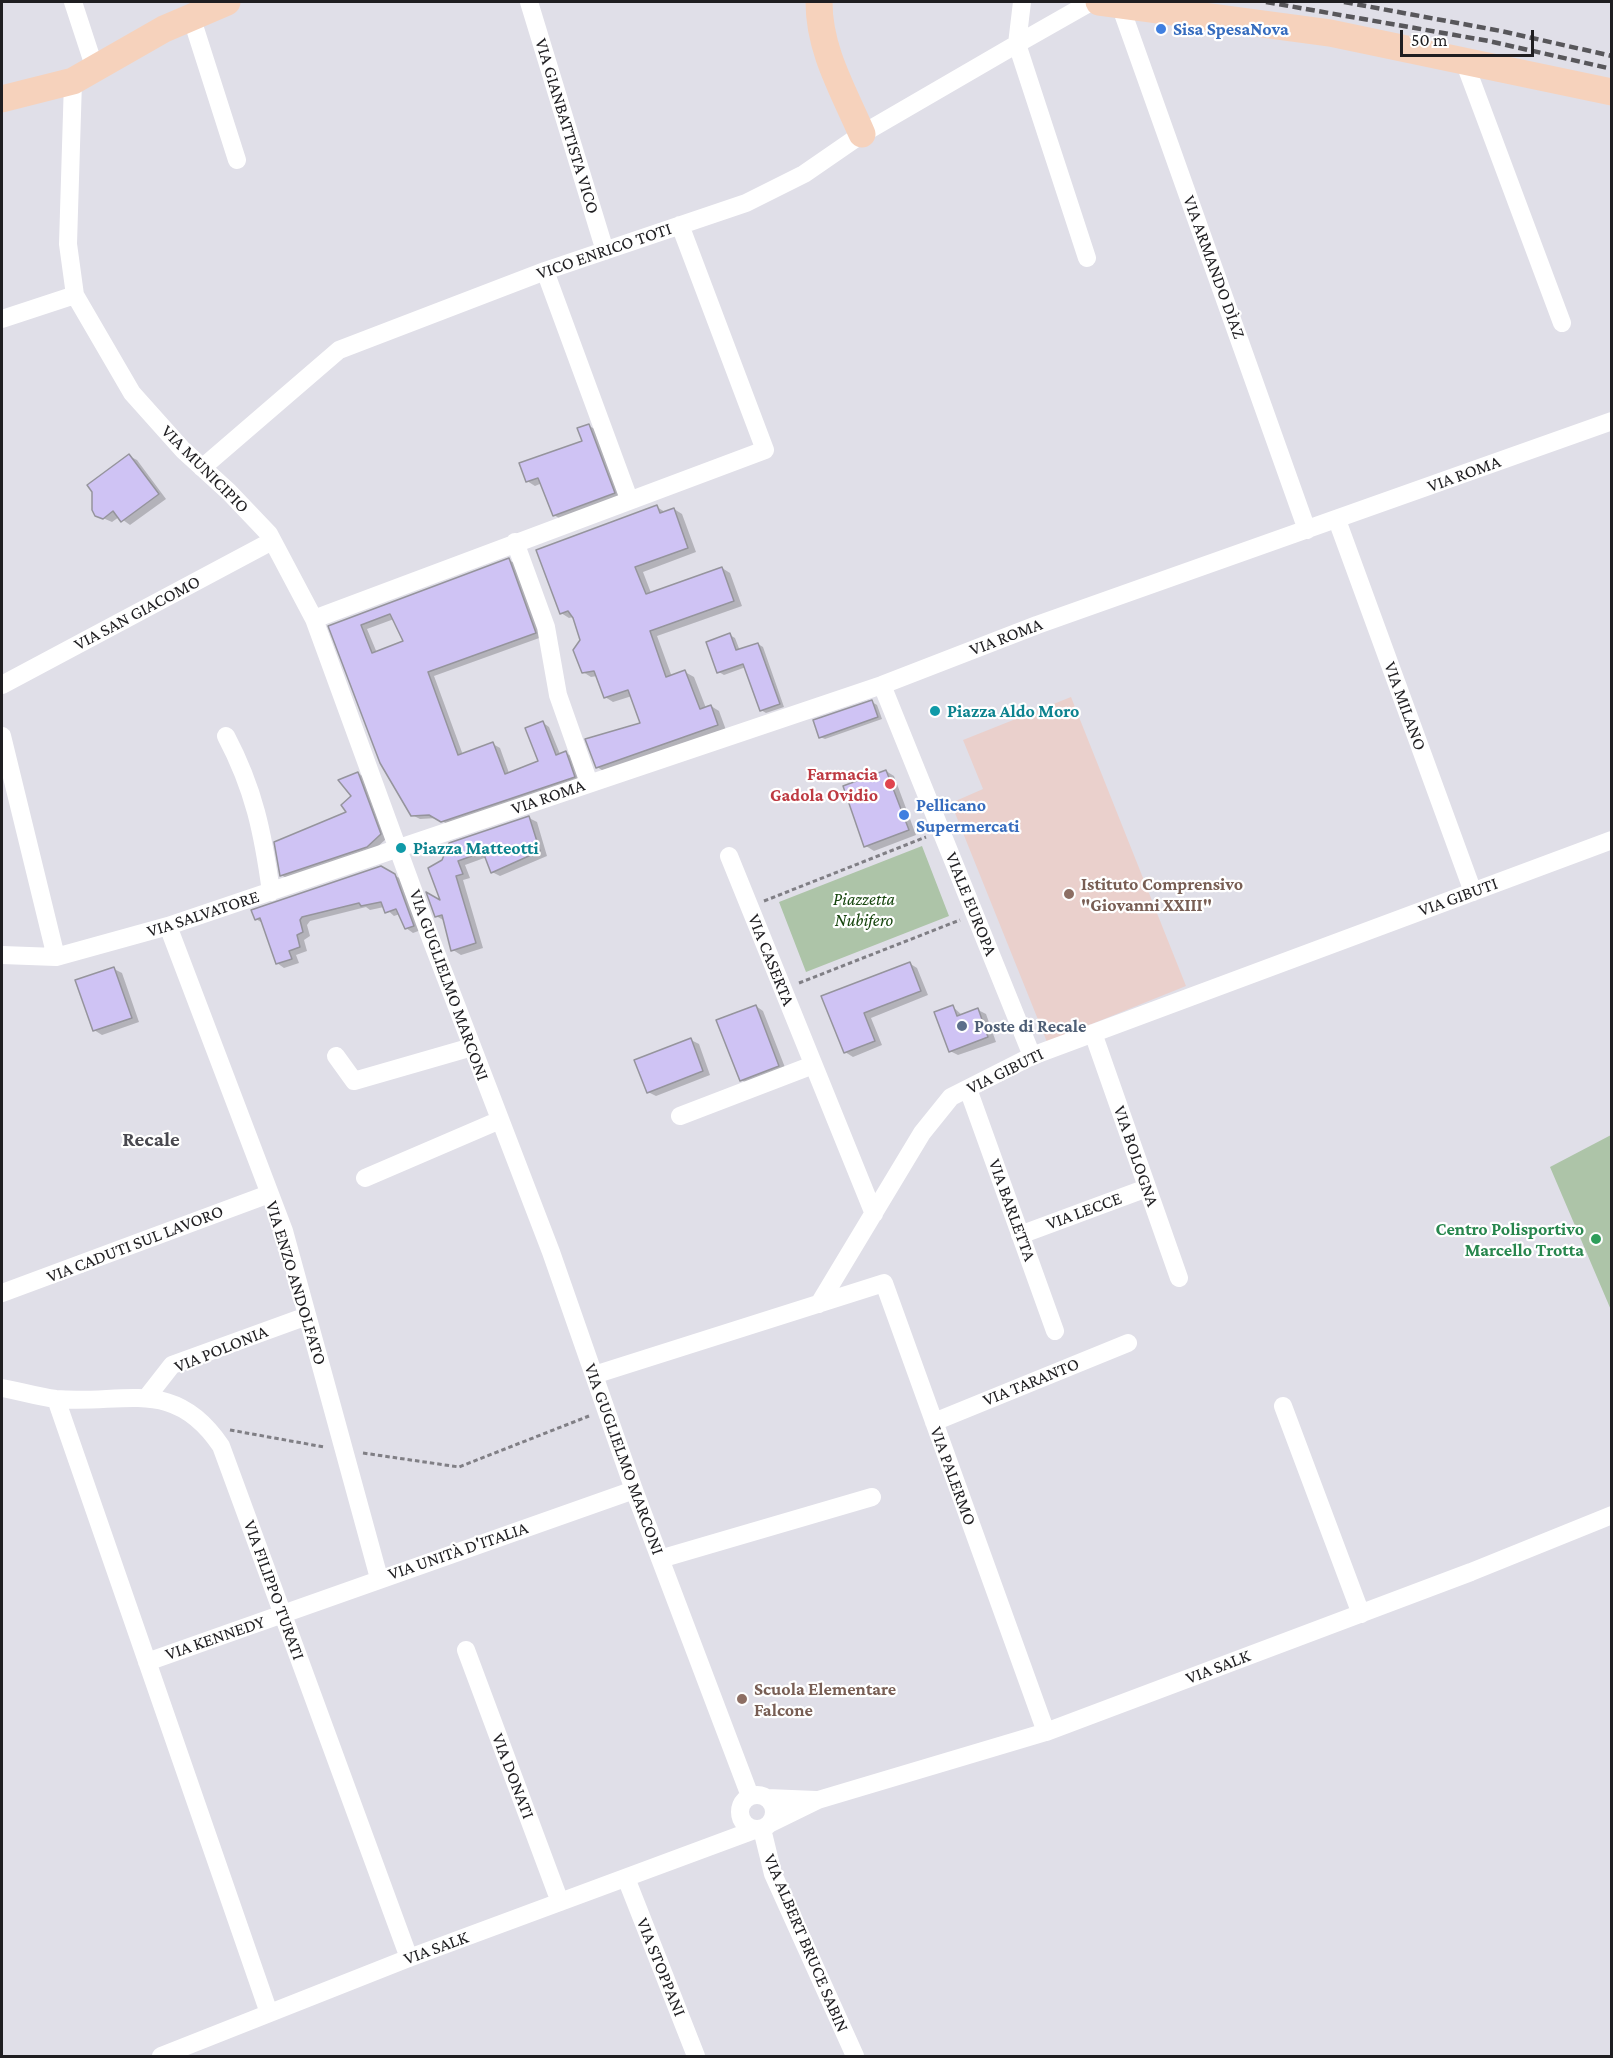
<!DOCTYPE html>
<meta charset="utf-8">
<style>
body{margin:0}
#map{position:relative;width:1613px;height:2058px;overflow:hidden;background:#e0dfe8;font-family:"Crimson Pro",serif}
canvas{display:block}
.frame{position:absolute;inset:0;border:3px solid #1f1e21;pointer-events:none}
.scale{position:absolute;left:1400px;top:30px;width:134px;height:27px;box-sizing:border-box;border:3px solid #1f1e21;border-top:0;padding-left:8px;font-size:18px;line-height:21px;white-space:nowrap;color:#1f1e21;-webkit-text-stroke:4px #fff;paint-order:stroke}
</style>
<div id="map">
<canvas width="1613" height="2058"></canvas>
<div class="frame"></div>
<div class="scale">50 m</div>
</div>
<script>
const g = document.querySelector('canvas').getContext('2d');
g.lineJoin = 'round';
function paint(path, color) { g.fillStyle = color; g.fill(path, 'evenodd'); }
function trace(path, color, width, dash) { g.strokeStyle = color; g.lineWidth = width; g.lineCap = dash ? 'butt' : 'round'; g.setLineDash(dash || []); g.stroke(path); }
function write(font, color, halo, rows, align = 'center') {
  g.font = font + ' "Crimson Pro",serif'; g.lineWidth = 4.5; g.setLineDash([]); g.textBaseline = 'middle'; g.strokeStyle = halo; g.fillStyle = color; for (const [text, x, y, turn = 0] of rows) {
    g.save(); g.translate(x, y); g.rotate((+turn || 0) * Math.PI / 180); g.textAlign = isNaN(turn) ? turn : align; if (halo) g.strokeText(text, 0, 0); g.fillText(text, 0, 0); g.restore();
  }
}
const education = new Path2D(`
 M1071,697L1186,986L1047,1042L951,803L983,789L963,740Z`);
const green = new Path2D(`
 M922,846L949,916L806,972L779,902Z
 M1611,1135V1310L1550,1167Z`);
const shadow = new Path2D(`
 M589,426L597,430L622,498L562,520L554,515L542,483L535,486L527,481L584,442Z
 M129,456L137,460L166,499L130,525L119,517L112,522L96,515Z
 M657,507L665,512L674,509L682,514L696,552L643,572L651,593L722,568L730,573L742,606L657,636L672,677L685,672L694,677L706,708L711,706L719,711L726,730L605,772L597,767L642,724L632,696L613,702L605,697L597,676L591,677L583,672L582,641L573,617L569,618L561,613Z
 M509,560L516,564L542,637L434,676L463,755L493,744L500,748L509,773L540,762L542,722L549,727L560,754L566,753L573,757L581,781L449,825L437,818L420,819L412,815L330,626ZM394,619L405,642L377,653L367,629Z
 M730,635L735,638L740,651L758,644L763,647L784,707L766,713L761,710L746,667L724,675L719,672Z
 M872,702L877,705L882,719L825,739L820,737Z
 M886,771L894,776L916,835L874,851L866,846Z
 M358,773L364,777L387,838L374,850L288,879L281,875L348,813Z
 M529,818L537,822L547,856L500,876L492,872L487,857L465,865L470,878L463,880L483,948L461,955L453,950L445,921L436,916L442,903L430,869Z
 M381,868L403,880L421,930L413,933L406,928L400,914L394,916L384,907L370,910L366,907L310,921L307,925L310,936L304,940L307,951L296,955L299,963L284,968L277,963L264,924L256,919Z
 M909,963L917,968L928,995L871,1018L882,1045L853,1057L845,1052L823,997Z
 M114,969L122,973L139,1022L102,1035L94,1030Z
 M756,1006L763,1011L786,1070L749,1084L741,1080Z
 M953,1007L962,1015L978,1010L986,1014L996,1042L958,1055L950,1051Z
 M691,1040L699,1044L710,1075L656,1096L648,1092Z`);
const building = new Path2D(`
 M589,424L615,493L553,516L538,478L526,482L519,463L582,441L577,428Z
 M129,454L159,494L121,522L113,511L103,519L95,516L92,510V492L87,485Z
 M657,505L660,513L674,508L688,548L635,567L646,594L722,567L734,601L650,631L666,677L685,670L700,709L711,705L718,725L596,768L585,739L640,723L628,690L604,698L594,671L582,673L573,650L580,640L573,618L568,611L560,614L536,550Z
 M509,558L536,633L428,672L458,755L493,742L505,774L538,761L525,728L543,721L556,755L566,751L575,777L441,822L429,815L411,816L380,763L328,626ZM390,614L403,641L372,653L361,625Z
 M730,633L736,650L758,643L780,704L760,711L743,664L717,673L706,642Z
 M872,700L878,717L819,738L813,720Z
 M886,770L909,830L864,847L843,786Z
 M358,772L381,834L367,847L280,876L274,842L346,812L341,805L351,796L338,780Z
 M529,816L540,851L491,873L483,852L458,861L463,874L456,876L476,943L451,951L442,915L435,917L426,892L440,900L428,868L442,860L449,843Z
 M381,866L395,874L414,926L405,929L396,909L385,913L381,902L361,906L359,903L302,917L300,920L303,932L297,935L300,947L289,951L292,959L276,964L260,918L255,920L251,910Z
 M910,962L921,991L864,1013L875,1041L844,1053L821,996Z
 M114,967L132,1018L93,1031L75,980Z
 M756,1005L779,1066L740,1081L716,1020Z
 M953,1005L957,1016L978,1008L988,1037L949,1052L934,1012Z
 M691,1038L703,1071L647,1093L634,1060Z`);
const path = new Path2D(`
 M764,901L926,837
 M799,983L960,920
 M230,1430L324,1447
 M363,1453L459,1467L589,1416`);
const street = new Path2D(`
 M73,2L95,69
 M529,2L605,251
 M1022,2L1017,44L1091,2
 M1120,5L1307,530
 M191,16L237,160
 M1464,61L1562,323
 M73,81L68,244L75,295L132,393L183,450L229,492L269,534L314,619L432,942L551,1252L634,1490L750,1796
 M545,271L629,499
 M2,319L75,295
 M202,468L339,350L545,271L746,203L804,174L862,134L1017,44L1087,258
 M1337,520L1473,892
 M515,542L546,627L558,695L589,783
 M314,619L765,450L680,225
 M2,685L272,541
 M882,685L1032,1056
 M2,736L56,957
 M226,736C254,789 263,833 271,892
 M729,856L874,1214
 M168,926L284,1231L379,1578
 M2,955L56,957L168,926L882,685L1037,625L1612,421
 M1093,1033L1179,1278
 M336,1056L354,1081L472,1047
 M968,1089L1055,1331
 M680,1116L813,1065
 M365,1178L500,1120
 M1020,1235L1147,1188
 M2,1293L269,1194
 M819,1304L922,1133L951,1097L1032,1056L1612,840
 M594,1375L884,1283L1046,1732
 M2,1388C19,1391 38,1397 56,1399C124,1405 174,1376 221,1446L409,1958
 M147,1397L172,1365L307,1316
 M56,1399L269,2013
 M1283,1406L1361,1614
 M934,1422L1128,1343
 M660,1559L872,1497
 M466,1650L560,1902
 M147,1662L634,1490
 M740 1812a17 17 0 1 1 34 0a17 17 0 1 1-34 0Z
 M767,1798L816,1800
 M771,1823L818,1800L1046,1732L1471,1572L1612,1515
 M762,1829L773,1874L855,2056
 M626,1878L696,2056
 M161,2056L409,1958L757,1829`);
const secondary = new Path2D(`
 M819,2C819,50 843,90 862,134
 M1099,2L1330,33L1612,92
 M2,99L73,81L164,29L227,2`);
const rail = new Path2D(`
 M1266,2L1489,41L1612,69
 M1344,2L1501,31L1612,56`);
const markers = [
 [1161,29,6,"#3f7fe0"],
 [935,711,6,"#0f9aa8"],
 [890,784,6,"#e0444e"],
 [904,815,6,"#3f7fe0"],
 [401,848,6,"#0f9aa8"],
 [1069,894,6,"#8d6e63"],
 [962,1026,6,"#5c6f8a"],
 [1596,1239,6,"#2e9e5b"],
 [742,1699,6,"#8d6e63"]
];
const shopNames = [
 ["Sisa SpesaNova",1173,29],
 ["Pellicano",916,805],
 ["Supermercati",916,826]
];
const streetNames = [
 ["VIA GIANBATTISTA VICO",567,126,73],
 ["VICO ENRICO TOTI",604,251,-19],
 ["VIA ARMANDO DÌAZ",1214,267,70],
 ["VIA MUNICIPIO",205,469,45],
 ["VIA ROMA",1464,474,-20],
 ["VIA SAN GIACOMO",137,613,-28],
 ["VIA ROMA",1006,637,-21],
 ["VIA MILANO",1405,706,70],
 ["VIA ROMA",548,797,-19],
 ["VIA GIBUTI",1458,897,-20],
 ["VIALE EUROPA",971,904,68],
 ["VIA SALVATORE",203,914,-18],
 ["VIA CASERTA",771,960,68],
 ["VIA GUGLIELMO MARCONI",449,985,70],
 ["VIA GIBUTI",1005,1071,-26],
 ["VIA BOLOGNA",1136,1156,71],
 ["VIA BARLETTA",1012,1210,70],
 ["VIA LECCE",1084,1211,-20],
 ["VIA CADUTI SUL LAVORO",135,1244,-21],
 ["VIA ENZO ANDOLFATO",296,1283,73],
 ["VIA POLONIA",221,1349,-22],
 ["VIA TARANTO",1031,1382,-22],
 ["VIA GUGLIELMO MARCONI",624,1459,70],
 ["VIA PALERMO",953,1476,70],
 ["VIA UNITÀ D'ITALIA",458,1551,-19],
 ["VIA FILIPPO TURATI",274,1590,70],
 ["VIA KENNEDY",215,1638,-19],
 ["VIA SALK",1218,1667,-21],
 ["VIA DONATI",513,1776,69],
 ["VIA ALBERT BRUCE SABIN",806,1943,67],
 ["VIA SALK",436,1948,-20],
 ["VIA STOPPANI",661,1967,68]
];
const cultureNames = [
 ["Piazza Aldo Moro",947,711],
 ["Piazza Matteotti",413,848]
];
const healthNames = [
 ["Farmacia",878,774],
 ["Gadola Ovidio",878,795]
];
const educationNames = [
 ["Istituto Comprensivo",1081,884],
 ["\"Giovanni XXIII\"",1081,905],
 ["Scuola Elementare",754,1689],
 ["Falcone",754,1710]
];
const parkNames = [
 ["Piazzetta",864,899],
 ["Nubifero",864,920]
];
const serviceNames = [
 ["Poste di Recale",974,1026]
];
const leisureNames = [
 ["Centro Polisportivo",1584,1229],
 ["Marcello Trotta",1584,1250]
];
const quarterNames = [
 ["Recale",151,1140]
];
paint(education, '#ead0cc');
paint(green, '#adc4a8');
paint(shadow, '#0003');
paint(building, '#cfc3f4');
trace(building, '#95949c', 1.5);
trace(path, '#807f85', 3, [4.5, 3]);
trace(street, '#fff', 18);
trace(secondary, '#f6d2bc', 27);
trace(rail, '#58575b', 4.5, [9, 4.5]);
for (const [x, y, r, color] of markers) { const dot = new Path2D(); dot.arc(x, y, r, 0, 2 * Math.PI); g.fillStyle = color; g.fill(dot); trace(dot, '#fff', 2); }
write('bold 18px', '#366cbe', '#fff', shopNames, 'left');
write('18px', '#1f1e21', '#fff', streetNames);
write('bold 18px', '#0d838f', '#fff', cultureNames, 'left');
write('bold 18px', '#be3a42', '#fff', healthNames, 'right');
write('bold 18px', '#785e54', '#fff', educationNames, 'left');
write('italic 18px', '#17460e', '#fff', parkNames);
write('bold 18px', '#4e5e75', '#fff', serviceNames, 'left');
write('bold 18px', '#27864d', '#fff', leisureNames, 'right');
write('bold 21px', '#49484f', '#fff', quarterNames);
</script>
